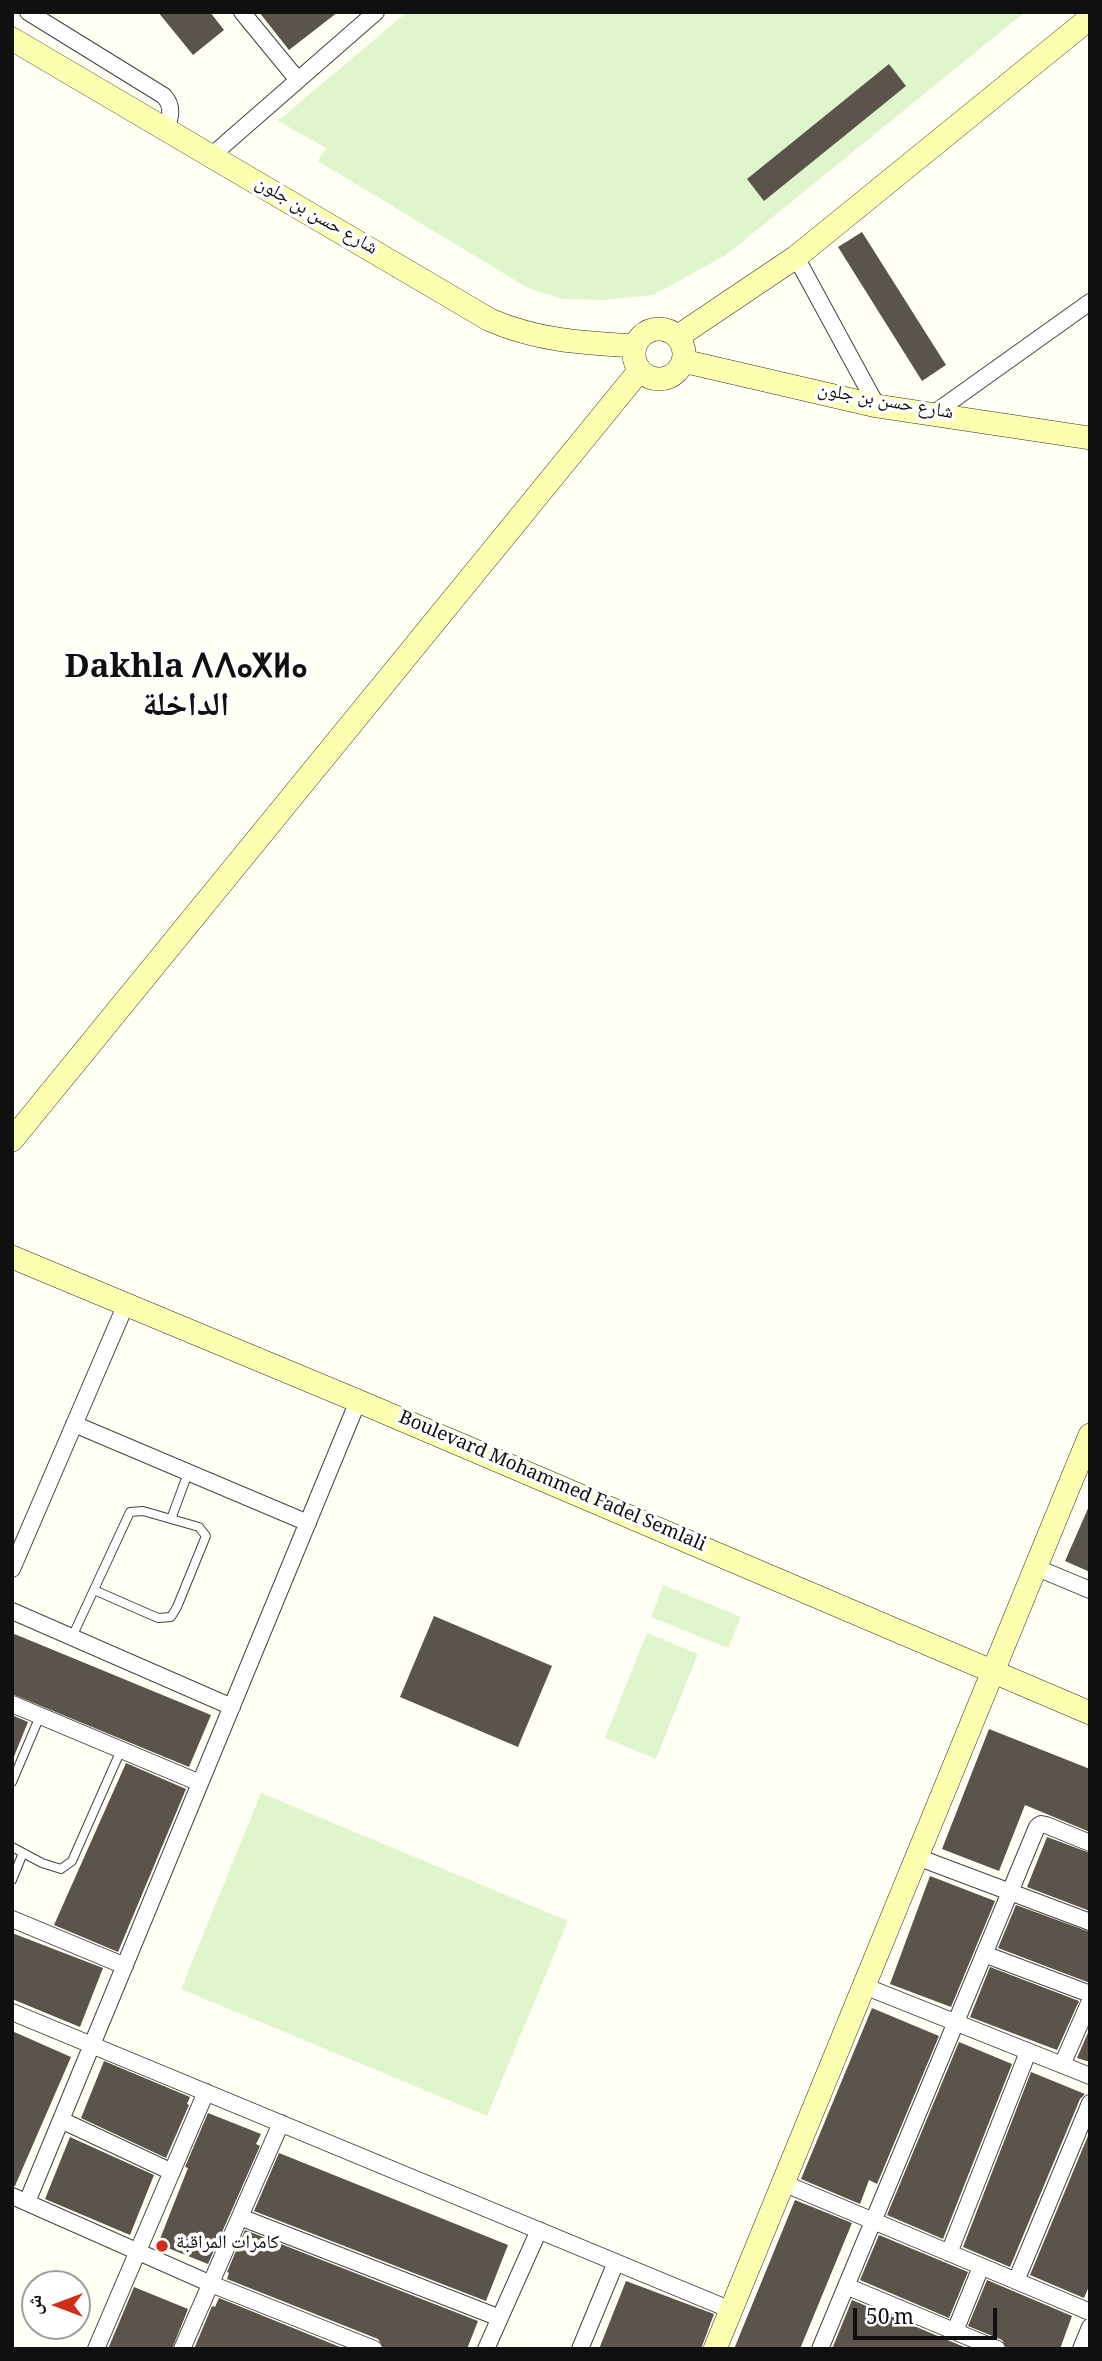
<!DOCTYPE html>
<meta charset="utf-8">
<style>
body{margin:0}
#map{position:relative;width:1102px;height:2361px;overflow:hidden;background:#fffff4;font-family:Georgia,"Noto Naskh Arabic",serif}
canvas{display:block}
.frame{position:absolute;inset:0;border:14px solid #101010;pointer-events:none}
.north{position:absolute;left:21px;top:2270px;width:70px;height:70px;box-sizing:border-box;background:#fff;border:2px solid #9f9f9f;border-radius:50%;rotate:270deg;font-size:19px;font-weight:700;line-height:28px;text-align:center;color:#101010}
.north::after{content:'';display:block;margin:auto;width:24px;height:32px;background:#d22d17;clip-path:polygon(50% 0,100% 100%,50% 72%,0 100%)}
.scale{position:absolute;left:853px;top:2308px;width:144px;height:32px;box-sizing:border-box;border:4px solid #101010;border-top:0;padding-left:9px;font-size:21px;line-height:24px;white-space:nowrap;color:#101010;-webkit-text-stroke:5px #fff;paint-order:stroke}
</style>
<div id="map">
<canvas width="1102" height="2361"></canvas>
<div class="frame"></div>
<div class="north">ش</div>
<div class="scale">50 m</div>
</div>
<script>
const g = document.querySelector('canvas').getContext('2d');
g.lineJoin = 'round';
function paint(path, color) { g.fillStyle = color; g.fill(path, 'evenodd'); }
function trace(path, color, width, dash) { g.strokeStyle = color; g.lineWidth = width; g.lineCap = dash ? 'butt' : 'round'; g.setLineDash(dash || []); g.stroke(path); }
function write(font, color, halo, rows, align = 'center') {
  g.font = font + ' Georgia,"Noto Naskh Arabic","Noto Sans Tifinagh",serif'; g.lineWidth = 7; g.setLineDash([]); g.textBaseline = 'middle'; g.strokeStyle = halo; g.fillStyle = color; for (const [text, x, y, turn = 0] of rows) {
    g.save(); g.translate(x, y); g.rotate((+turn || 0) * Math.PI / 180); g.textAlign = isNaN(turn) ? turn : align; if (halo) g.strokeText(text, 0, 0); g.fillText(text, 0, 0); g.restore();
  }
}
const pitch = new Path2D(`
 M407,12H1025L726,255L653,295L603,300L563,299L528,288L318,161L326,148L278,121Z
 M663,1585L741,1617L728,1648L651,1617Z
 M647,1633L698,1654L656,1759L605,1738Z
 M261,1793L568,1921L487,2116L181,1989Z`);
const building = new Path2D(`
 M158,12H210L224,30L193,55Z
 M259,12H338L289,50Z
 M889,64L906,86L764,201L747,179Z
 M862,232L946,365L922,381L838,247Z
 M1090,1504V1572L1065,1561Z
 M434,1616L552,1666L518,1747L400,1697Z
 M12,1633L211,1715L189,1767L12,1694Z
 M12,1715L28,1722L13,1759H12Z
 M989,1729L1090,1769V1832L1025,1805L999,1871L942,1849Z
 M126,1763L186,1789L118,1952L54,1925Z
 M1047,1837L1090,1853V1911L1027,1887Z
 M930,1876L995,1901L951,2007L890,1984Z
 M1016,1905L1090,1932V1983L998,1948Z
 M12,1933L103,1968L80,2027L12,1999Z
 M990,1967L1079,2001L1057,2050L970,2017Z
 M872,2008L939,2036L877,2184L869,2180L860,2204L801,2179Z
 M1090,2028V2062L1077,2058Z
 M12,2031L71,2057L15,2186H12Z
 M959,2042L1012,2064L943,2239L887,2215Z
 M104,2061L190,2097L187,2104L189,2105L166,2158L81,2118Z
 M1031,2072L1085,2094L1080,2099L1010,2267L963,2247Z
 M208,2113L261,2134L256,2144L260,2146L208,2264L158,2244L188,2168L185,2167Z
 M1090,2131V2284L1084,2298L1030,2275Z
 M70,2137L154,2175L130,2235L45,2199Z
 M279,2153L508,2245L486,2301L254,2211Z
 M795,2200L852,2223L800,2349H734Z
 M245,2230L478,2321L467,2349H384L378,2339L227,2279L229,2273L227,2272Z
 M879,2235L968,2272L949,2318L860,2280Z
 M987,2280L1072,2316L1060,2349H1007L1002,2340L968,2326Z
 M626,2281L714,2314L701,2349H599Z
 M134,2287L188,2309L172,2349H108Z
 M219,2298L345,2349H194L212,2306L215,2307Z
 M852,2300L969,2349H832Z`);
const lane = new Path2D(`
 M171,1519L188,1473
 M72,1637L130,1512L143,1511L199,1527L206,1536L177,1607L171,1617L158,1618L94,1590
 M12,1782L40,1716
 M12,1847L42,1863L61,1869L72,1861L121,1750
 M12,1880L23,1853`);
const street = new Path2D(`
 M28,12L164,96C174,107 170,118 166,131
 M242,12L297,79
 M210,157L376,12
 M796,257L877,406
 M933,414L1090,302
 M74,1424L308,1523
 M1035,1567L1090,1590
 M12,1569L126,1304
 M12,1611L232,1707
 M12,1704L200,1783
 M917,1857L1090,1922
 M12,1919L125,1966
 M984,1954L1090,1994
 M864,1986L1090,2076
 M12,2012L731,2310
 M1062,2065L1090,2001
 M61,2120L172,2172
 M783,2183L1090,2312
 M12,2196L211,2284L374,2349
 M27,2202L358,1401
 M240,2217L500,2318
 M949,2253L1028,2052
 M1016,2281L1090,2103
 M846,2286L997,2349
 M955,2331L981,2267
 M96,2349L206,2092
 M182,2349L281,2123
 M486,2349L539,2230
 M580,2349L616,2262
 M820,2349L1037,1827L1041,1824L1046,1825L1090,1843
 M1081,2349L1090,2327`);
const secondary = new Path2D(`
 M12,39L490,320C539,341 583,343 635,346
 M634 354a25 25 0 1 1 50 0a25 25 0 1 1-50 0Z
 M677,337L796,257L1090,18
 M683,361L877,406L1090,438
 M12,1140L640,370
 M12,1257L358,1401L1090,1713
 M715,2349L1090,1435`);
const markers = [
 [162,2246,7,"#d22d17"]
];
const streetNames = [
 ["شارع حسن بن جلون",315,218,30],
 ["شارع حسن بن جلون",885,404,10],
 ["Boulevard Mohammed Fadel Semlali",551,1484,23]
];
const poiNames = [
 ["كامرات المراقبة",176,2246]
];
const townNames = [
 ["Dakhla ⴷⴷⴰⵅⵍⴰ",186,673],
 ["الداخلة",186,711]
];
paint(pitch, '#dff5cb');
paint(building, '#5a544b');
trace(lane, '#434343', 10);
trace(street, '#434343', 18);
trace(secondary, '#323232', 24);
trace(lane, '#fff', 8);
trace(street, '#fff', 16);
trace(secondary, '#fbffaf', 23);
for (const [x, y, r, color] of markers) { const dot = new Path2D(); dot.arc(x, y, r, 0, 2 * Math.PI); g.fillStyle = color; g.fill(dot); trace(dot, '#fff', 2.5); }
write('19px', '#101010', '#fff', streetNames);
write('19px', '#101010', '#fff', poiNames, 'left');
write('bold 33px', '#101010', '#fff', townNames);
</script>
